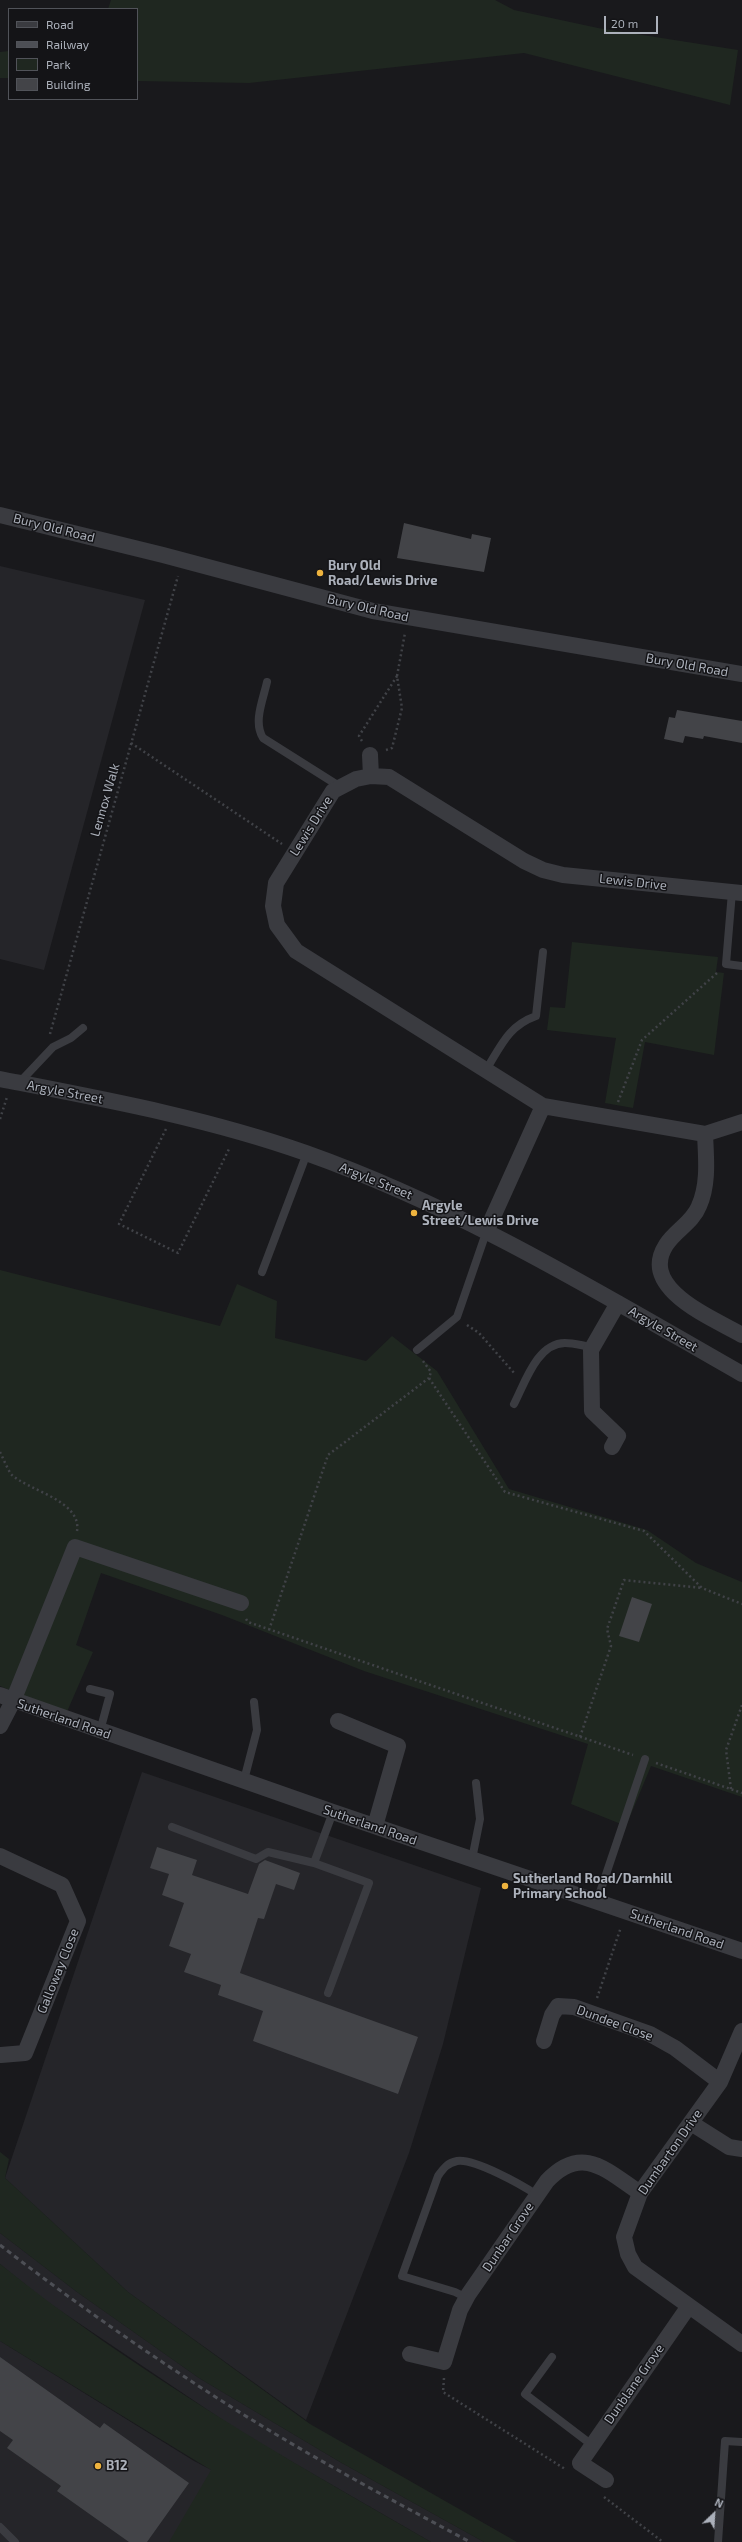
<!DOCTYPE html>
<style>
body{margin:0}
#map{position:relative;width:742px;height:2542px;overflow:hidden;background:#19191c;font-family:"Exo 2",sans-serif}
canvas{display:block}
.legend{position:absolute;left:8px;top:8px;width:130px;height:92px;box-sizing:border-box;background:#141417;border:1px solid #515359;margin:0;padding:5px 7px;list-style:none;font-size:12px;color:#acb1bb}
.legend li{display:flex;align-items:center;gap:8px;height:20px}
.legend b{width:20px;border:1px solid #515359}
.north{position:absolute;left:694px;top:2494px;width:40px;height:40px;-webkit-text-stroke:3px #141417;paint-order:stroke;rotate:25deg;font-size:11px;font-weight:700;line-height:16px;text-align:center;color:#acb1bb}
.north::after{content:'';display:block;margin:auto;width:14px;height:18px;background:#acb1bb;clip-path:polygon(50% 0,100% 100%,50% 72%,0 100%)}
.scale{position:absolute;left:604px;top:16px;width:54px;height:18px;box-sizing:border-box;border:2px solid #acb1bb;border-top:0;padding-left:5px;font-size:12px;line-height:14px;white-space:nowrap;color:#acb1bb;-webkit-text-stroke:3px #141417;paint-order:stroke}
</style>
<div id="map">
<canvas width="742" height="2542"></canvas>
<ul class="legend">
<li><b style="height:5px;background:#3a3b40"></b>Road</li>
<li><b style="height:5px;background:#4d4f55"></b>Railway</li>
<li><b style="height:11px;background:#1f2720"></b>Park</li>
<li><b style="height:11px;background:#434448"></b>Building</li>
</ul>
<div class="north">N</div>
<div class="scale">20 m</div>
</div>
<script>
const g = document.querySelector('canvas').getContext('2d');
g.lineJoin = 'round';
function paint(path, color) { g.fillStyle = color; g.fill(path, 'evenodd'); }
function trace(path, color, width, dash) { g.strokeStyle = color; g.lineWidth = width; g.lineCap = dash ? 'butt' : 'round'; g.setLineDash(dash || []); g.stroke(path); }
function write(font, color, halo, rows, align = 'center') {
  g.font = font + ' "Exo 2",sans-serif'; g.lineWidth = 3; g.setLineDash([]); g.textBaseline = 'middle'; g.strokeStyle = halo; g.fillStyle = color; for (const [text, x, y, turn = 0] of rows) {
    g.save(); g.translate(x, y); g.rotate((+turn || 0) * Math.PI / 180); g.textAlign = isNaN(turn) ? turn : align; if (halo) g.strokeText(text, 0, 0); g.fillText(text, 0, 0); g.restore();
  }
}
const built = new Path2D(`
 M0,566L145,600L44,970L0,959Z
 M142,1772L481,1888L443,2044L409,2153L306,2420L128,2292L5,2178Z
 M0,2233L77,2292L199,2378L340,2462L484,2542H431L242,2433L43,2299L0,2264Z
 M0,2341L194,2461L351,2542H0Z`);
const green = new Path2D(`
 M111,0H495L514,10L598,28L738,50L730,105L524,53L249,83L137,81V9H108Z
 M9,51V78H0V52Z
 M572,942L718,957L716,972L724,973L714,1055L645,1042L633,1108L605,1103L616,1038L547,1030L550,1007L565,1008Z
 M0,1270L220,1326L237,1284L277,1301L275,1338L366,1361L392,1336L437,1371L509,1489L647,1530L696,1563L742,1582V1797L651,1766L626,1826L571,1804L588,1744L364,1671L222,1615L101,1573L76,1645L93,1652L66,1714L0,1686Z
 M0,2152L9,2159L5,2178L128,2292L310,2424L517,2542H484L340,2462L199,2378L77,2292L0,2233Z
 M0,2264C133,2371 283,2457 431,2542H169L211,2470L0,2341Z`);
const building = new Path2D(`
 M404,523L471,539L472,534L491,538L484,572L397,558Z
 M677,710L742,721V743L704,736L703,739L685,736L683,743L664,739L669,717L675,718Z
 M632,1597L652,1604L639,1642L619,1636Z
 M157,1847L197,1860L192,1875L248,1894L259,1864L265,1860L300,1873L294,1890L276,1884L264,1919L258,1918L240,1973L418,2037L398,2094L253,2041L263,2011L218,1995L221,1985L184,1972L191,1954L169,1946L184,1903L162,1895L169,1874L150,1868Z
 M0,2357L100,2428L104,2423L189,2483L147,2542H129L57,2491L61,2486L7,2448L13,2440L0,2431Z`);
const path = new Path2D(`
 M362,741L359,736L397,676
 M131,743L282,844
 M386,750L392,748L402,708L397,676L405,633
 M50,1034L178,576
 M618,1102L642,1040L717,973
 M0,1119L7,1097
 M166,1129L119,1224L178,1253L230,1147
 M467,1325L479,1333L515,1374
 M423,1361L431,1372L429,1378L505,1492L644,1531L702,1588L742,1604
 M0,1452C3,1458 7,1468 11,1474C26,1490 82,1500 77,1531
 M246,1619L248,1622L633,1755
 M269,1630L328,1455L429,1378
 M580,1737L611,1646L607,1629L624,1580L702,1588
 M656,1763L742,1793
 M731,1789L726,1750L742,1705
 M597,1998L621,1927
 M444,2378L443,2392L565,2469
 M604,2497L663,2542`);
const service = new Path2D(`
 M267,682C263,700 253,722 263,738L339,786
 M732,892L726,964L742,966
 M486,1070C501,1046 508,1026 536,1016L543,952
 M19,1083L53,1047L71,1038L83,1028
 M262,1272L307,1153
 M417,1350L457,1317L487,1230
 M514,1404C525,1383 537,1343 565,1343C574,1343 584,1346 593,1347
 M90,1689L110,1694L100,1731
 M244,1780L257,1730L254,1702
 M172,1827L256,1859L268,1852L314,1863
 M472,1859L480,1819L476,1783
 M597,1901L645,1759
 M328,1993L369,1883L314,1863L333,1812
 M467,2298L455,2292L402,2276L438,2176C443,2169 447,2163 457,2161C474,2158 522,2185 537,2195
 M552,2357L525,2394L592,2445
 M0,2527L15,2542
 M718,2542L725,2441L742,2442`);
const minor = new Path2D(`
 M0,515L163,555L373,611L742,674
 M370,755L371,776
 M742,893L563,875L543,870L524,861L389,777L371,776L356,779L333,791L276,883L273,906L277,925L296,951L543,1106L705,1134L742,1122
 M0,1079C103,1099 207,1118 306,1153C461,1208 600,1293 742,1374
 M705,1134C706,1158 709,1183 699,1206C693,1222 675,1231 666,1245C638,1289 713,1318 742,1335
 M487,1230L543,1106
 M612,1447L618,1436L592,1411L591,1350L618,1303
 M0,1695L333,1812L742,1951
 M338,1721L398,1746L375,1826
 M0,1726L13,1701L75,1547L241,1603
 M0,1856L62,1885L78,1921L25,2053L1,2055
 M742,2031L720,2082L640,2193L624,2237L628,2254L635,2267L742,2344
 M544,2041L552,2015L558,2006L574,2007L650,2034L675,2048L720,2082
 M691,2123L729,2147L742,2149
 M410,2354L444,2362L460,2310L468,2295L547,2181C582,2144 606,2170 640,2193
 M606,2480L580,2463L689,2306`);
const rail = new Path2D(`
 M0,2245C72,2301 148,2354 225,2403C305,2454 388,2498 470,2542`);
const markers = [
 [320,573,4,"#eeb33e"],
 [414,1213,4,"#eeb33e"],
 [505,1886,4,"#eeb33e"],
 [98,2466,4,"#eeb33e"]
];
const streetNames = [
 ["Bury Old Road",54,528,14],
 ["Bury Old Road",368,608,13],
 ["Bury Old Road",687,665,10],
 ["Lennox Walk",105,800,-74],
 ["Lewis Drive",311,826,-58],
 ["Lewis Drive",633,882,6],
 ["Argyle Street",65,1092,11],
 ["Argyle Street",376,1181,22],
 ["Argyle Street",663,1329,30],
 ["Sutherland Road",64,1719,19],
 ["Sutherland Road",370,1825,19],
 ["Sutherland Road",677,1929,19],
 ["Galloway Close",58,1971,-68],
 ["Dundee Close",615,2023,20],
 ["Dumbarton Drive",670,2152,-55],
 ["Dunbar Grove",508,2237,-56],
 ["Dunblane Grove",634,2384,-55]
];
const poiNames = [
 ["Bury Old",328,566],
 ["Road/Lewis Drive",328,581],
 ["Argyle",422,1206],
 ["Street/Lewis Drive",422,1221],
 ["Sutherland Road/Darnhill",513,1879],
 ["Primary School",513,1894],
 ["B12",106,2466]
];
paint(built, '#252529');
paint(green, '#1f2720');
paint(building, '#434448');
trace(path, '#404247', 2.5, [2, 3]);
trace(service, '#3a3b40', 8);
trace(minor, '#3a3b40', 16);
trace(rail, '#4d4f55', 3, [5, 4]);
for (const [x, y, r, color] of markers) { const dot = new Path2D(); dot.arc(x, y, r, 0, 2 * Math.PI); g.fillStyle = color; g.fill(dot); trace(dot, '#141417', 1.5); }
write('13px', '#acb1bb', '#141417', streetNames);
write('bold 13px', '#acb1bb', '#141417', poiNames, 'left');
</script>
